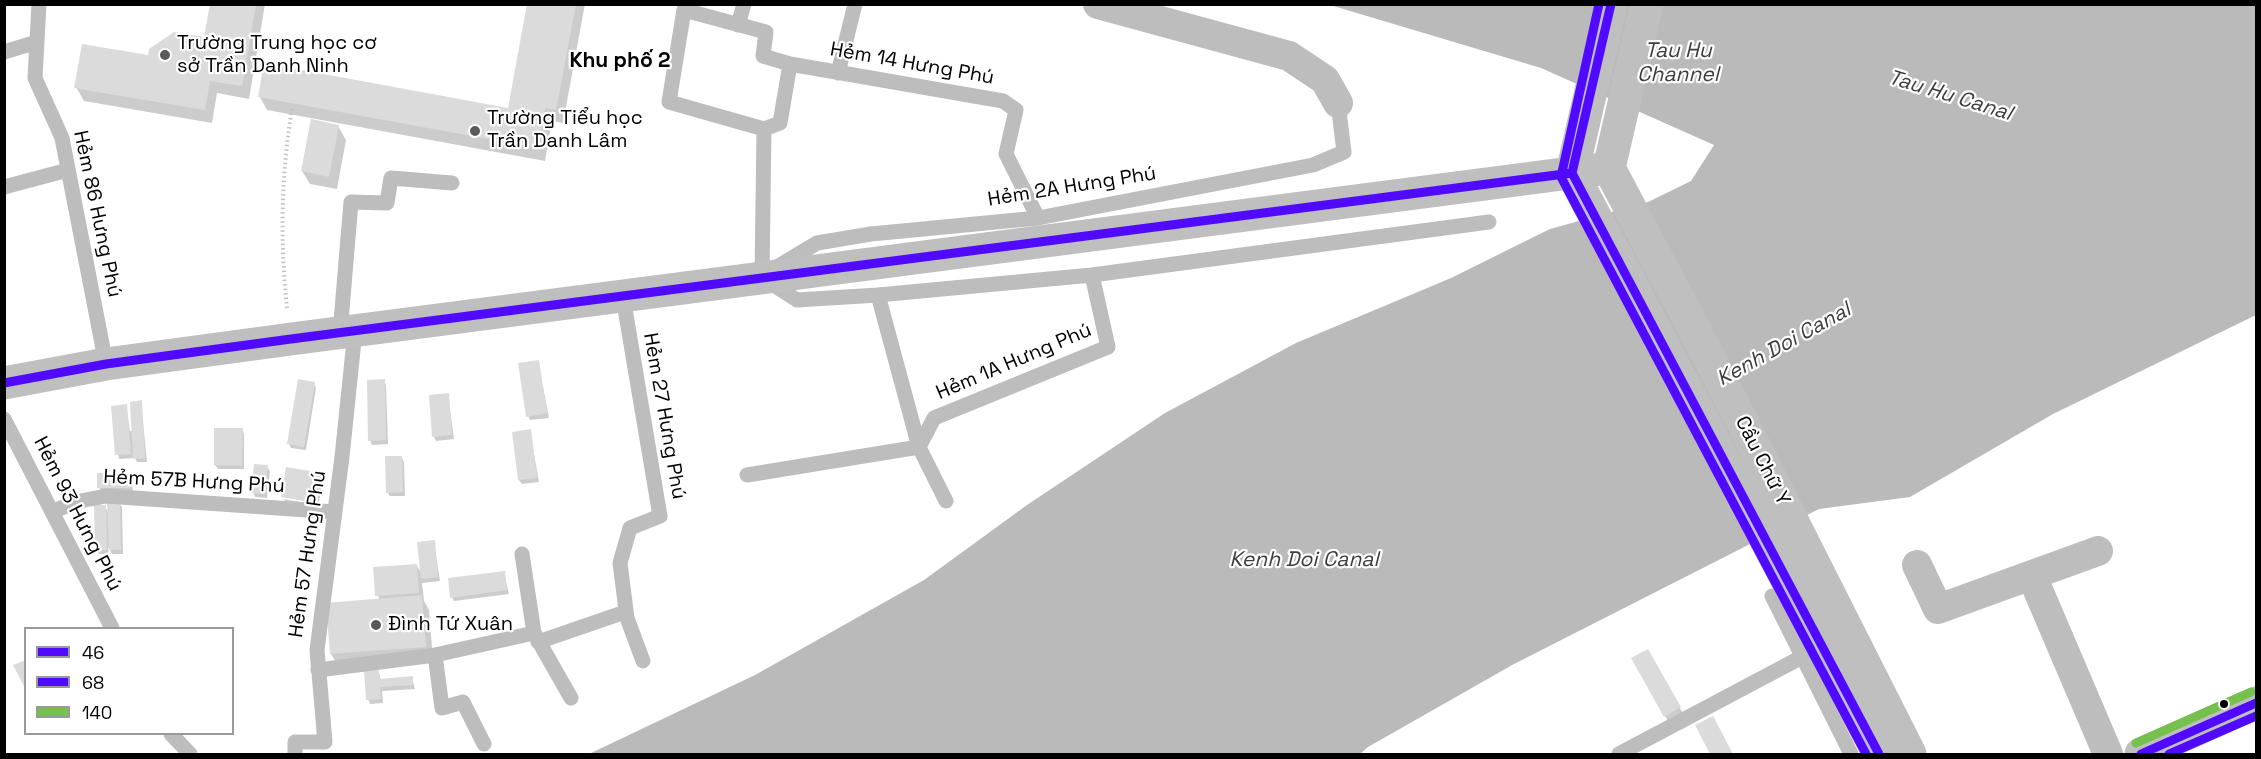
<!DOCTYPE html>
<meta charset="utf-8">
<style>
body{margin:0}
#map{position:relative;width:2261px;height:759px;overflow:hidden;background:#fff;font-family:"Space Grotesk",sans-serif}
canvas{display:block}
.frame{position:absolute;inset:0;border:6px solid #000;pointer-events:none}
.legend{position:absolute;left:24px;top:627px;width:210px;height:108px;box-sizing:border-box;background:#fff;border:2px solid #999;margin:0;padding:8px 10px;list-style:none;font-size:18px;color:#000}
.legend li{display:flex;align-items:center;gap:12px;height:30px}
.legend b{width:30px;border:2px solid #999}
</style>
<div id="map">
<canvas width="2261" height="759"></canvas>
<div class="frame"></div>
<ul class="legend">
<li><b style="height:8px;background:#4f0aff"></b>46</li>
<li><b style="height:8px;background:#4f0aff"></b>68</li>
<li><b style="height:8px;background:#76c04d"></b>140</li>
</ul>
</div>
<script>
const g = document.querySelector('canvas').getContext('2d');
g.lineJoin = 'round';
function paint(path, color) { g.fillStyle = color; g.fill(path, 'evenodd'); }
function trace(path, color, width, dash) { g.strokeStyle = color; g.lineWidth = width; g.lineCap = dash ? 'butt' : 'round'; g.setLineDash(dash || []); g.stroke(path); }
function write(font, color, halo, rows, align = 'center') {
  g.font = font + ' "Space Grotesk",sans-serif'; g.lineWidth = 4.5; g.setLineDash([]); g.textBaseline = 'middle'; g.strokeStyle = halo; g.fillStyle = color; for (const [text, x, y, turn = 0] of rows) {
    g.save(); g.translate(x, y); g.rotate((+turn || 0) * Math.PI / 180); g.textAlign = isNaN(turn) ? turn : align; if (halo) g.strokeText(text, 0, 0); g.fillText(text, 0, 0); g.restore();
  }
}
const water = new Path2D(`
 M1330,5H2256V315L2053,414L1910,497L1819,509L1514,664L1368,747L1360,754H589L755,675L924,580L1027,505L1165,413L1296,343L1451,278L1550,229L1648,202L1691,181L1714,145L1541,68Z`);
const shadow = new Path2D(`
 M211,4H265L249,99L217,93L212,123L84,101L76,87L149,57L205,39Z
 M529,4H585L563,123L552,121L545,161L267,110L260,97L509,109Z
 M338,126L346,140L337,189L310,184L302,171Z
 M538,361L549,418L530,420L528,416Z
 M384,381L386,385L388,444L372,445L370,440Z
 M314,384L316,388L306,450L291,448L289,444Z
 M448,395L454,439L436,441L434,437Z
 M141,402L147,462H137L135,458L119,459L112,407L126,406L130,431H133Z
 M242,430L244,434V469H218L215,465Z
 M530,431L539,482L522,484L519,480Z
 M402,458L404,462L405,496H390L387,492Z
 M267,467L270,471L267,498L255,497L253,492Z
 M287,468L321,474L323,478L319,502L283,496V498L282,497Z
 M131,475L133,492H101L99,487Z
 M283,499L318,505V506L285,501Z
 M119,503L122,507L123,554H112L108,547L109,554H99L97,550L105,507L109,514Z
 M434,542L440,581L422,583L424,601L429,610L433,660L339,667L331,654L379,600L374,569L417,566L422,574Z
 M504,572L509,594L454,601L452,597Z
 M1648,651L1685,717L1670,725L1633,658Z
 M378,670L381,680L412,678L415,689L382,691L383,703L370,704L368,699Z`);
const building = new Path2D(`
 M210,4H256L242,86L210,81L205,110L74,88L82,44L148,55L149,49L174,32L204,37Z
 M527,4H576L556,110L545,108L538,148L258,97L264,63L508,108Z
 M311,119L339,125L329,177L301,171Z
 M539,360L547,413L526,417L518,363Z
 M298,379L315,382L304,447L287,444Z
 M385,379L386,440L368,441L367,380Z
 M449,393L452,435L432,437L429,395Z
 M142,400L145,458L133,459L130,402Z
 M127,404L131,454L115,455L111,406Z
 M214,428H243L242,466L214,465Z
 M531,429L537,478L518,480L512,432Z
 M385,456H402L403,492L386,493Z
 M254,464L268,465L265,494L251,493Z
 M286,467L322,473L316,503L281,497Z
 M97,473H132L131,488H97Z
 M120,501L121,550H109L107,502Z
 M94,505H106L107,550H95Z
 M435,540L438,577L421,579L417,542Z
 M417,564L419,593L375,596L373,567Z
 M505,571L507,590L450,598L448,578Z
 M422,595L426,647L330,654L326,603Z
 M1648,649L1681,707L1664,717L1631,658Z
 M26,660V686H24L13,665Z
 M378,669L380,679L413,676V685L380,687L381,699L366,700L364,670Z
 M1713,716L1733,754H1710L1695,725Z`);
const path = new Path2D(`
 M287,308C280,243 281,173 292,109`);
const lane = new Path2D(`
 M39,4L35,78L62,138L106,364
 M738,25L744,4
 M4,52L37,42
 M790,64L780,123L764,129L669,102L684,10L766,32L763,56L790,64L1003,101L1016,110L1006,154L1038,218
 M838,73L855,4
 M4,187L68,170
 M777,267L817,243L871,234L1038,218L1313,165L1344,152L1338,103
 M762,277L764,129
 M769,282L797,300L878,295L1092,275L1489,222
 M878,295L919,447L946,501
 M623,297L660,516L630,528L620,563L627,618L643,661
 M340,333L351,202L387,203L391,178L452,183
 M4,419L112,628
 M747,475L919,447L934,418L1108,347L1092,275
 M52,512L75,502L106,496L335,512
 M522,554L534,633L571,698
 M1772,596L1851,754
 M538,642L625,612
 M435,655L442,708L463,702L484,744
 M318,670L435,655L534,633
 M171,734L190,754
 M295,754V742H325L317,650L342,457L355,331
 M1619,754L1802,657`);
const street = new Path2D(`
 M1098,4L1289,56L1325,80L1338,103
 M1917,565L1938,609L2098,551
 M2032,576L2108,754`);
const secondary = new Path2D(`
 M1611,4L1572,173L1879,754
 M1647,4L1609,168L1719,376L1910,754
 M4,383L106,364L291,339L1609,168
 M2141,754L2256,703`);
const bus1 = new Path2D(`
 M1611,4L1572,173L1879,754
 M4,383L106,364L291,339L1572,173
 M2141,754L2256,703`);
const bus2 = new Path2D(`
 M1599,4L1561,177L1866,754
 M2169,754L2256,716`);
const bus3 = new Path2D(`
 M2136,743L2251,692`);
const markers = [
 [165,55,6,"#595959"],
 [475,131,6,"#595959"],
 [376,625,6,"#595959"],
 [2224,704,5,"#000"]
];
const poiNames = [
 ["Trường Trung học cơ",177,44],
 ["sở Trần Danh Ninh",177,67],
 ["Trường Tiểu học",487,119],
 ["Trần Danh Lâm",487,142],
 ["Đình Tứ Xuân",388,625]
];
const streetNames = [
 ["Hẻm 14 Hưng Phú",912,64,10],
 ["Hẻm 2A Hưng Phú",1072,187,-9],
 ["Hẻm 86 Hưng Phú",97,214,78],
 ["Hẻm 1A Hưng Phú",1014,362,-23],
 ["Hẻm 27 Hưng Phú",664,416,80],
 ["Cầu Chữ Y",1762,461,63],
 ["Hẻm 57B Hưng Phú",194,482,3],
 ["Hẻm 93 Hưng Phú",77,514,63],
 ["Hẻm 57 Hưng Phú",308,554,-82]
];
const waterNames = [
 ["Tau Hu",1678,51],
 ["Channel",1678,75],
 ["Tau Hu Canal",1950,96,17],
 ["Kenh Doi Canal",1784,345,-29],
 ["Kenh Doi Canal",1304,560]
];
const neighbourhoodNames = [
 ["Khu phố 2",620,61]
];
paint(water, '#bababa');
paint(shadow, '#0003');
paint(building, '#dbdbdb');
trace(path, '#c2c2c2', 4, [1.5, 3]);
trace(lane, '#bdbdbd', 15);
trace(street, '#bdbdbd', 30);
trace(secondary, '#bfbfbf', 33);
trace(bus1, '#4f0aff', 9);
trace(bus2, '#4f0aff', 9);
trace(bus3, '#76c04d', 9);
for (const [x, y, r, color] of markers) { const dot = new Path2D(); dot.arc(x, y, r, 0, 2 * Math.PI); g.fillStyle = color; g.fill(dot); trace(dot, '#fff', 2); }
write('20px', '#000', '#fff', poiNames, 'left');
write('20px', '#000', '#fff', streetNames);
write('italic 21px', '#3d3d3d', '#fff', waterNames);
write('bold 21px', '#000', '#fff', neighbourhoodNames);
</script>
